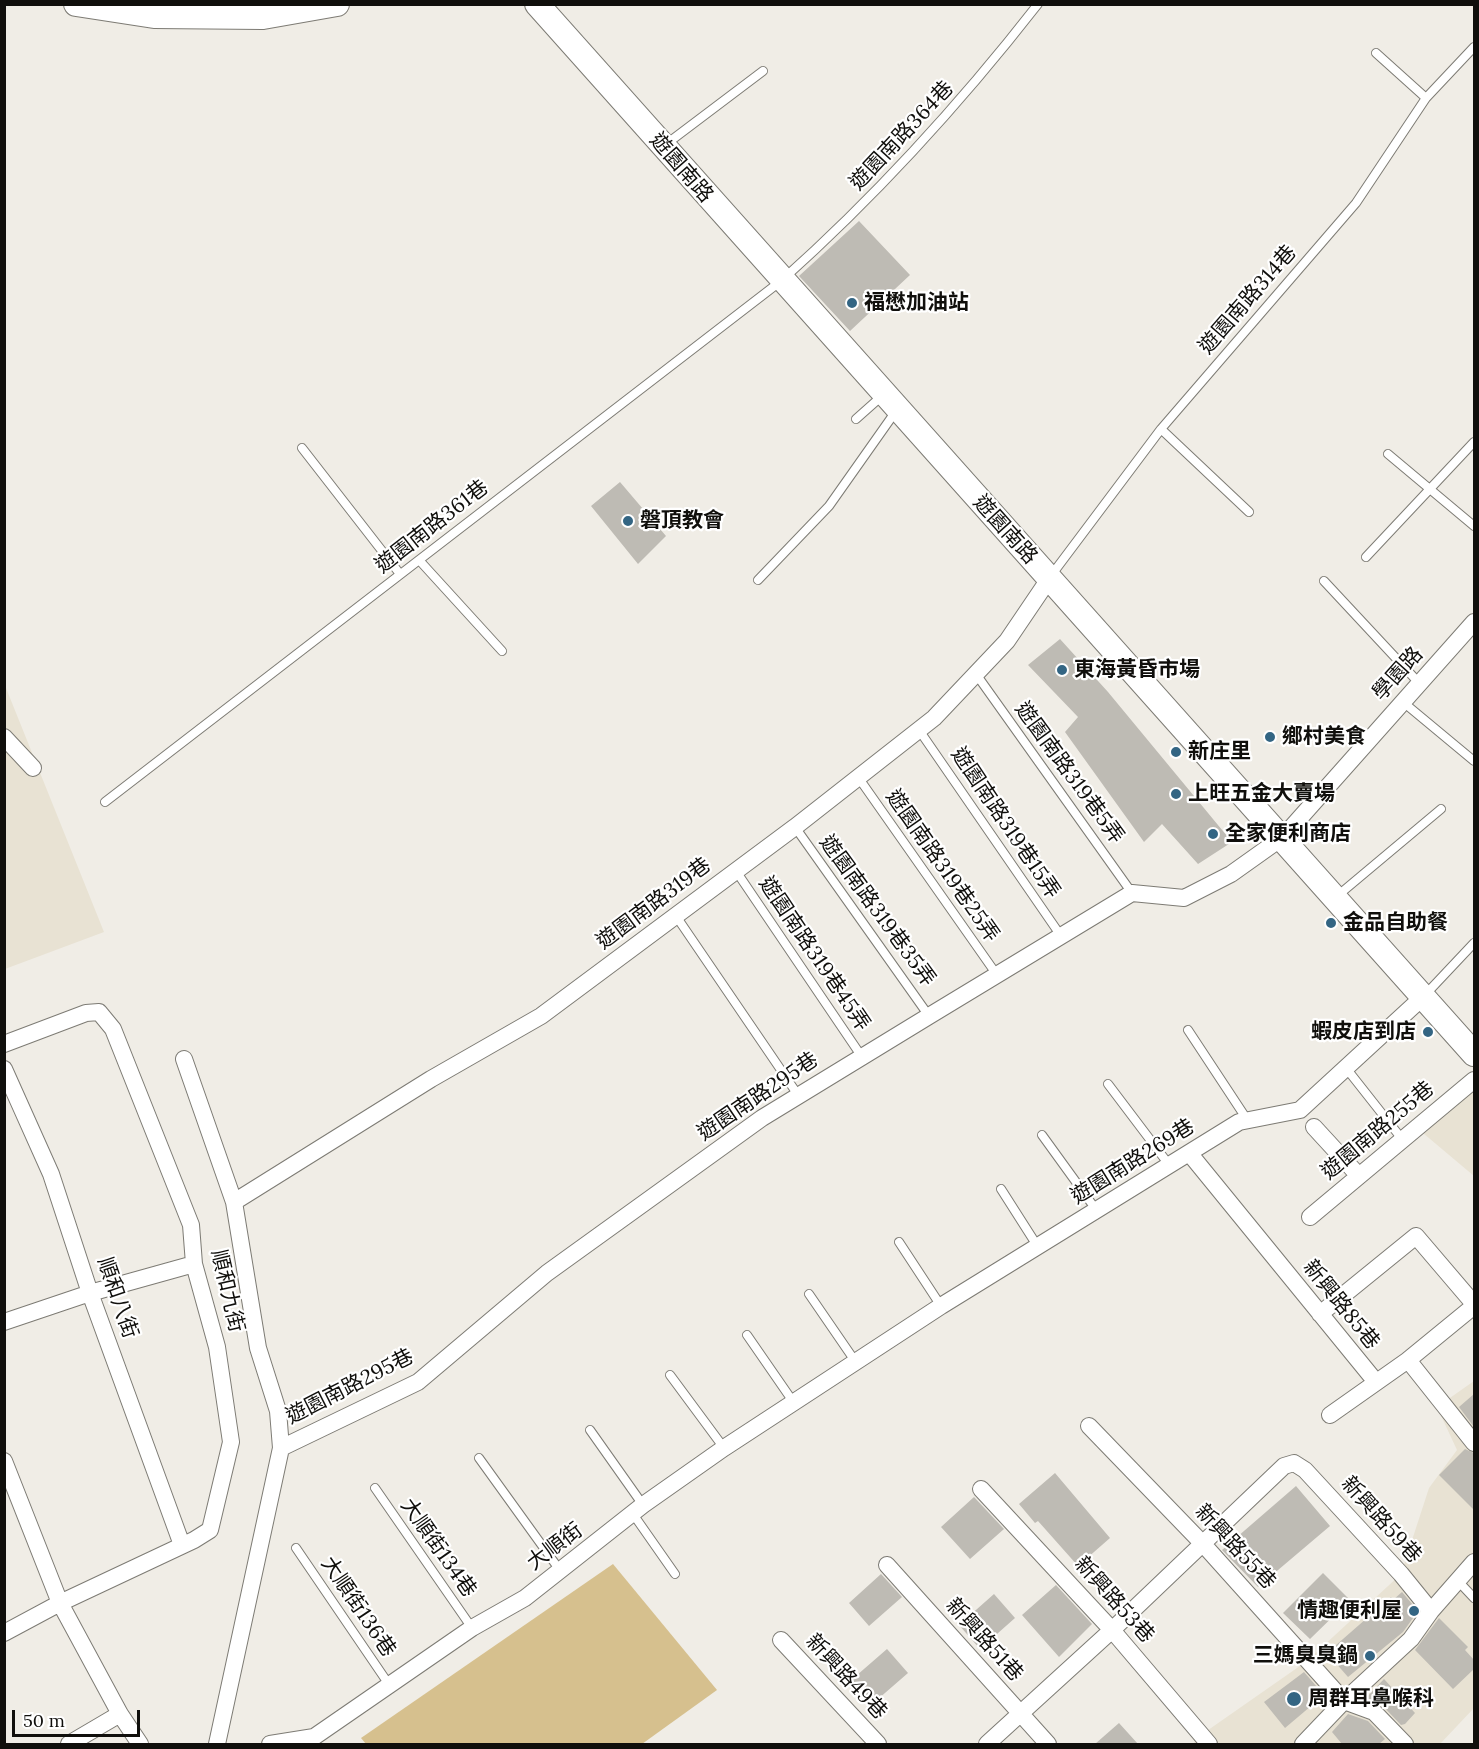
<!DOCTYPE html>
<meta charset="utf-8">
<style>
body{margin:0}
#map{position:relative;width:1479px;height:1749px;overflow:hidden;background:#f0ede6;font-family:Lora,serif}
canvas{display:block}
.frame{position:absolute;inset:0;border:6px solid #100f0c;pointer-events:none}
.scale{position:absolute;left:12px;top:1710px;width:128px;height:27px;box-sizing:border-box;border:3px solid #100f0c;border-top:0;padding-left:8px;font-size:18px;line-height:21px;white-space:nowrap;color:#100f0c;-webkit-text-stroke:4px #fff;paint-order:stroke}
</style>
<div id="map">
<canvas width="1479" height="1749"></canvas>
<div class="frame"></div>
<div class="scale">50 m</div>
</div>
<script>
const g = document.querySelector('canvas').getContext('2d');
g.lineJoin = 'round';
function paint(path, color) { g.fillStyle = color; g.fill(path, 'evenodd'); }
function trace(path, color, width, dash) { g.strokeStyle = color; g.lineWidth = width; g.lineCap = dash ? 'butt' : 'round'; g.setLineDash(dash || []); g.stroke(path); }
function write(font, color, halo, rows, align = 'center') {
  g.font = font + ' Lora,"Noto Sans TC",serif'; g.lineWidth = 4.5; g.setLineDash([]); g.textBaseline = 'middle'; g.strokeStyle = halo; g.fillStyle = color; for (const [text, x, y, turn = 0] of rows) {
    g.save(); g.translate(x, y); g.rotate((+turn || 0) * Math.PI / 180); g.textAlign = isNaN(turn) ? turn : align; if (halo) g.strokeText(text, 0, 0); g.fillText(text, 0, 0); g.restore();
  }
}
const built = new Path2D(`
 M4,683L104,932L5,969H4Z
 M1474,1078V1176L1417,1128Z
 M1474,1381V1708L1440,1744H1193L1201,1735L1307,1661L1401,1574L1429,1488L1457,1450L1437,1407Z`);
const green = new Path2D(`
 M613,1564L717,1690L642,1744H366L361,1738Z`);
const building = new Path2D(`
 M859,221L910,275L850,331L799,276Z
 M620,482L666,536L638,564L591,506Z
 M1060,639L1108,692L1232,842L1198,864L1162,824L1144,842L1065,732L1078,717L1028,665Z
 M1474,1394V1427L1459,1407Z
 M1465,1449L1474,1453V1510L1439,1475Z
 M1055,1473L1110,1538L1078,1566L1038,1521L1035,1523L1019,1504Z
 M1296,1486L1330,1526L1258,1587L1222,1550Z
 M974,1497L1004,1529L970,1559L941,1527Z
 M1323,1573L1350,1600L1310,1639L1283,1613Z
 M881,1574L902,1597L869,1626L849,1603Z
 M1056,1585L1092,1624L1059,1657L1022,1615Z
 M1402,1592L1418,1611L1403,1632L1348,1677L1327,1653L1391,1597L1393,1600Z
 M994,1594L1015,1618L980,1649L959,1625Z
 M1439,1618L1468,1647L1465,1650L1474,1660V1669L1453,1689L1415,1650Z
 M887,1649L908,1673L870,1706L849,1682Z
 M1304,1672L1324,1695L1285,1728L1264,1702Z
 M1384,1679L1415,1713L1405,1724L1401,1725L1381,1704L1366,1698Z
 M1348,1714L1368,1721L1385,1739L1379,1744H1342L1332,1732Z
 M1119,1723L1138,1744H1095Z`);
const lane = new Path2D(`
 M1376,53L1426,98
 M665,145L763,71
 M856,419L883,395
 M1161,429L1249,512
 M302,448L400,574
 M1388,454L1474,526
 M1366,557L1474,442
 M419,560L502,651
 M1050,577L1161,429L1356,203L1426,98L1474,47
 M758,580L829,506L896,411
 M1324,581L1420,684
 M976,674L1132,893
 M1403,702L1474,761
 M919,730L1061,936
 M858,777L997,975
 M105,802L781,281C875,197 960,104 1038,4
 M795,827L929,1016
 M736,871L862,1057
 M1336,897L1441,809
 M676,916L798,1095
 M1425,995L1474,943
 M1188,1030L1248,1121
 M1346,1068L1402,1139
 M1108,1084L1170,1166
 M1042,1135L1097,1211
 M1001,1189L1038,1247
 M899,1242L941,1306
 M809,1294L855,1361
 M747,1335L794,1403
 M670,1375L724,1448
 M590,1430L643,1505
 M479,1458L559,1569
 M375,1488L472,1628
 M633,1514L675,1574
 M296,1548L390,1686
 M1458,1581L1474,1598`);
const street = new Path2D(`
 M4,737L33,768
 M4,1044L86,1013L99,1012L113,1029L191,1225L194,1264L217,1347L231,1442L210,1530L194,1540L60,1603L4,1633
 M184,1059L234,1202L258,1348L278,1411L281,1448L217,1744
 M4,1069L51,1174L90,1293L182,1545
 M1314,1127L1359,1176
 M1190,1154L1376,1382
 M234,1202L431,1079L541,1016L795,827L934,718L1007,641L1049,579
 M1310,1217L1474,1080
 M1320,1314L1416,1236L1474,1304
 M4,1322L90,1293L194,1264
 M1408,1360L1474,1443
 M1330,1415L1408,1360L1474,1306
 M1089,1426L1203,1544L1344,1701L1374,1712L1405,1744
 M281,1448L418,1382L547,1273L762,1118L929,1016L1132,893L1184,898L1231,874L1283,837L1474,622
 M4,1461L60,1603L120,1714L140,1744
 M981,1489L1112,1630L1209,1744
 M887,1565L1048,1744
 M781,1640L878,1744
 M69,1744L120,1714
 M270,1744L314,1737L472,1628L525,1598L643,1505L724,1448L941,1306L1239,1122L1300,1110L1424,996
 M987,1744L1112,1630L1284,1466L1294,1463L1305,1470L1401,1574L1431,1611
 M1303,1744L1344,1701L1411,1639L1431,1611L1474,1562`);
const secondary = new Path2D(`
 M76,4L154,16L263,17L337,4
 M537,4L1474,1054`);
const markers = [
 [852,303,6,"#336583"],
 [628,521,6,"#336583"],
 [1062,670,6,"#336583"],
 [1270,737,6,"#336583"],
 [1176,752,6,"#336583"],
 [1176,794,6,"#336583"],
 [1213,834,6,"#336583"],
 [1331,923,6,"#336583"],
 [1428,1032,6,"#336583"],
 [1414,1611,6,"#336583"],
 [1370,1656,6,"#336583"],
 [1294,1699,8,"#336583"]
];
const streetNames = [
 ["遊園南路364巷",902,136,-47],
 ["遊園南路",681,168,49],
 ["遊園南路314巷",1248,300,-49],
 ["遊園南路361巷",432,527,-38],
 ["遊園南路",1005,530,48],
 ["學園路",1398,674,-48],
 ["遊園南路319巷5弄",1069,773,54],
 ["遊園南路319巷15弄",1005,823,56],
 ["遊園南路319巷25弄",942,866,55],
 ["遊園南路319巷",654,904,-37],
 ["遊園南路319巷35弄",877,911,54],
 ["遊園南路319巷45弄",814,954,56],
 ["遊園南路295巷",758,1097,-34],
 ["遊園南路255巷",1378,1131,-40],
 ["遊園南路269巷",1133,1162,-32],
 ["順和九街",227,1291,77],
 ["順和八街",117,1298,71],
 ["新興路85巷",1341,1305,51],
 ["遊園南路295巷",350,1387,-27],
 ["新興路59巷",1381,1520,48],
 ["大順街",555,1547,-37],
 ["新興路55巷",1235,1547,47],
 ["大順街134巷",438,1548,55],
 ["新興路53巷",1114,1600,48],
 ["大順街136巷",358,1607,56],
 ["新興路51巷",984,1640,48],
 ["新興路49巷",846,1677,47]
];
const poiNames = [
 ["福懋加油站",864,303],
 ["磐頂教會",640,521],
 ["東海黃昏市場",1074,670],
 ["鄉村美食",1282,737],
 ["新庄里",1188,752],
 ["上旺五金大賣場",1188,794],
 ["全家便利商店",1225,834],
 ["金品自助餐",1343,923],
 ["蝦皮店到店",1416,1032,"right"],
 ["情趣便利屋",1402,1611,"right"],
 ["三媽臭臭鍋",1358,1656,"right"],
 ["周群耳鼻喉科",1308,1699]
];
paint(built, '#e8e2d3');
paint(green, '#d6c08e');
paint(building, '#bebbb4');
trace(lane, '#7d7b74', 10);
trace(street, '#7d7b74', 18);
trace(secondary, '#7d7b74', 26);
trace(lane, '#fff', 8);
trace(street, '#fff', 16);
trace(secondary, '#fff', 24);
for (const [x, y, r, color] of markers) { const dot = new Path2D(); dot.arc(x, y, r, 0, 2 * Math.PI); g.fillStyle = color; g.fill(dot); trace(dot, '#fff', 2); }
write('21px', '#100f0c', '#fff', streetNames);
write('bold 21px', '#100f0c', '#fff', poiNames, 'left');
</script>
